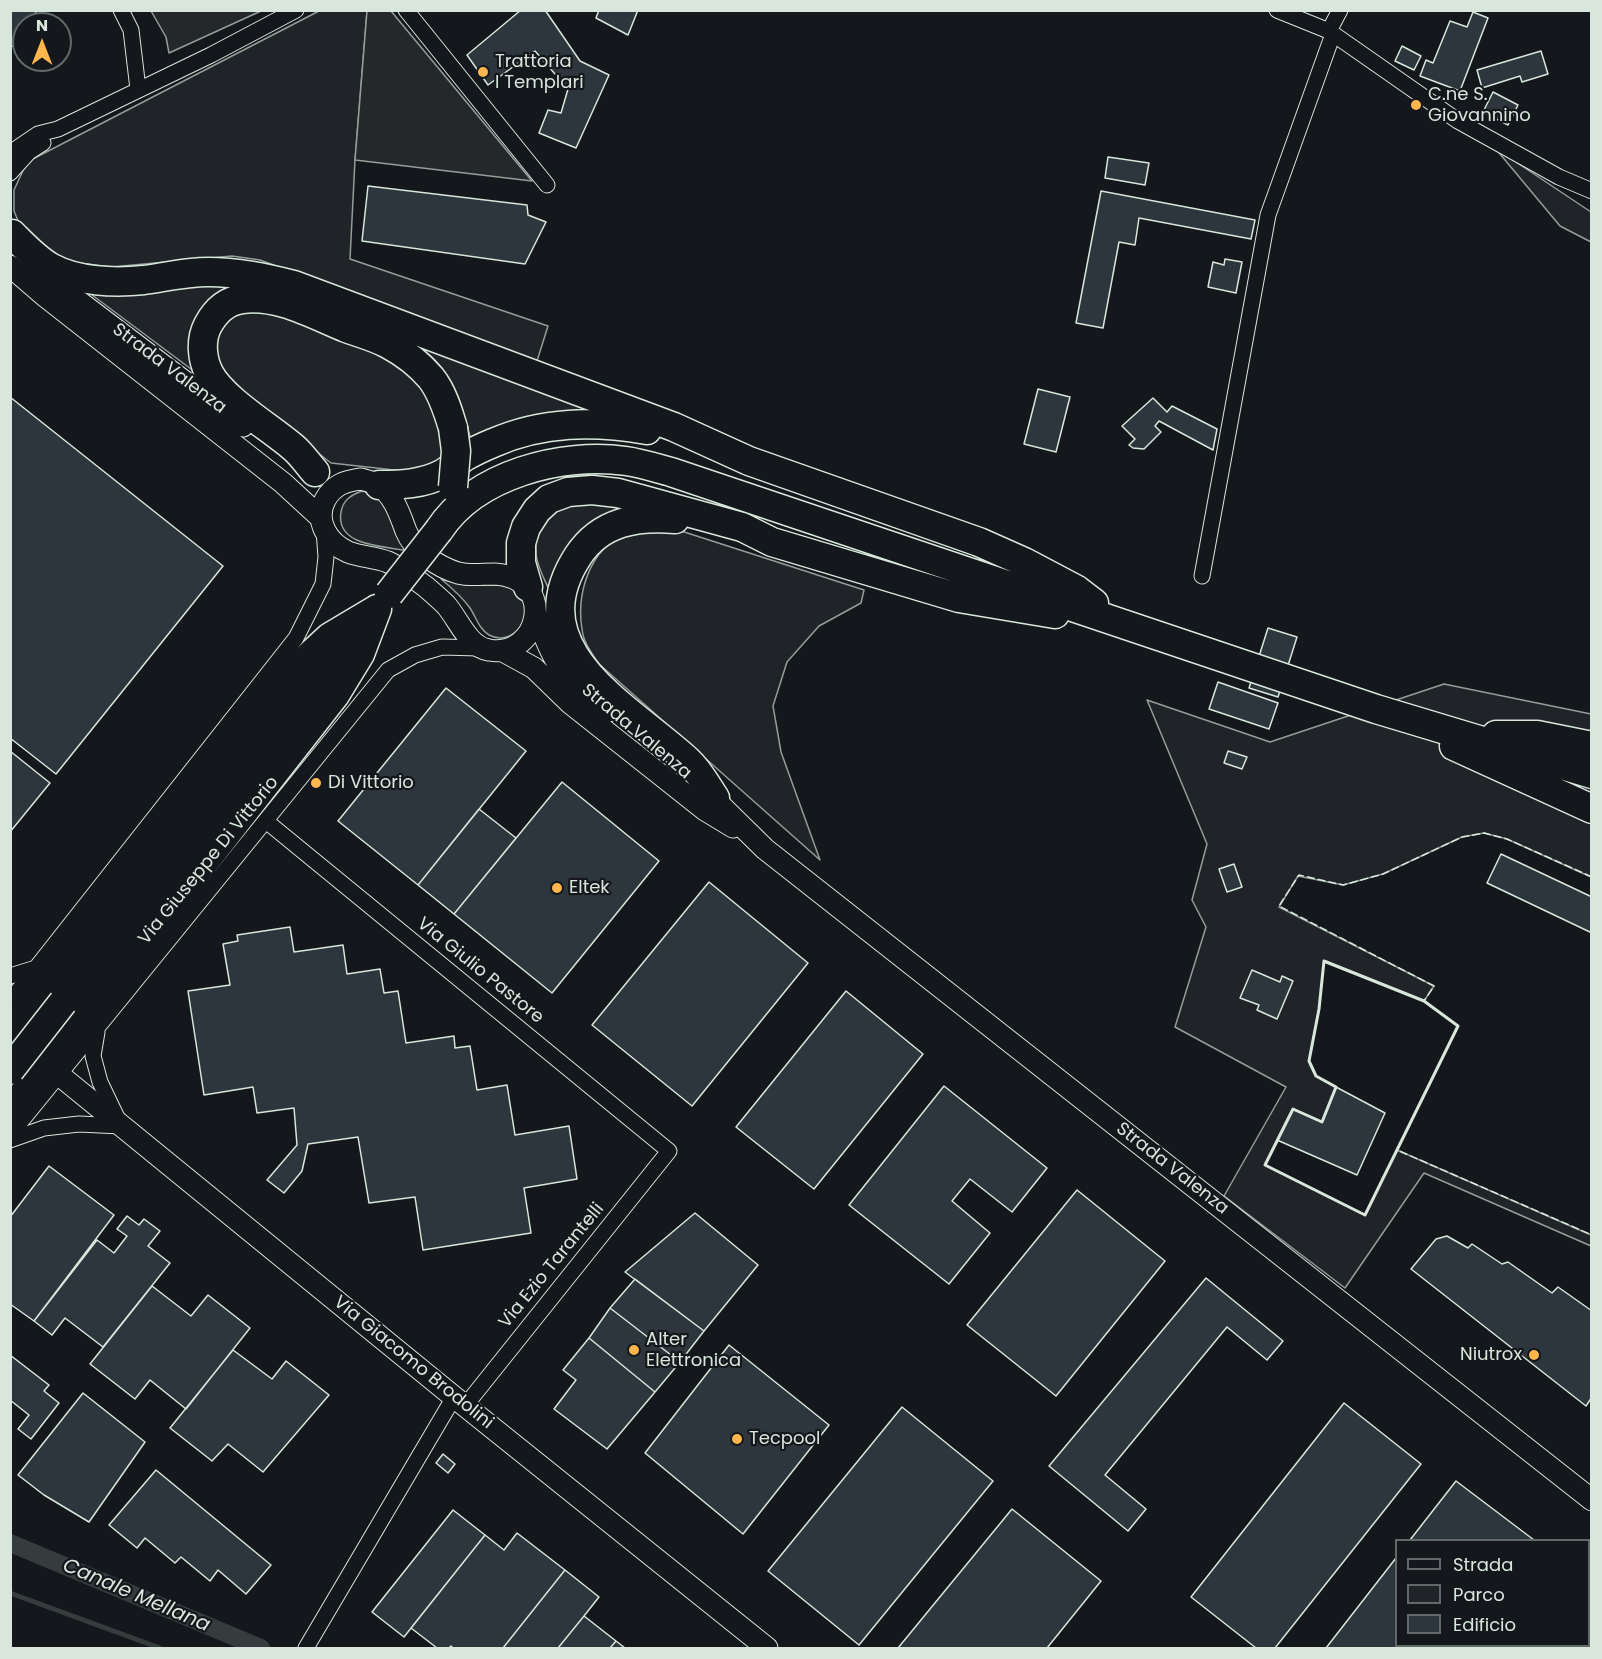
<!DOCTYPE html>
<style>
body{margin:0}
#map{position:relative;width:1602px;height:1659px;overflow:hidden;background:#14181c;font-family:Poppins,sans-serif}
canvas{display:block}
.frame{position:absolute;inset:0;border:12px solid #d8e6dc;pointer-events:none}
.legend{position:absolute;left:1395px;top:1539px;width:195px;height:108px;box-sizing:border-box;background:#14181c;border:2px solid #626a69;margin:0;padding:8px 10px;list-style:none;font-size:18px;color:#d8e6dc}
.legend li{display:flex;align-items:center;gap:12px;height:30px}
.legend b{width:30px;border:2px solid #626a69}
.north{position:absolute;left:12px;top:12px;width:60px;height:60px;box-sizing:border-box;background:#14181c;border:2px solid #626a69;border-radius:50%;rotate:0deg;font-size:16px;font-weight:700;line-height:24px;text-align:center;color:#d8e6dc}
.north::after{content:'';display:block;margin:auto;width:21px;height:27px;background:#ffb74d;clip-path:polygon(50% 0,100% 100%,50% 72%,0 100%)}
</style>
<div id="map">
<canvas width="1602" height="1659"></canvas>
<div class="frame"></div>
<ul class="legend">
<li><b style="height:8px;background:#14181c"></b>Strada</li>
<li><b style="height:16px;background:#202428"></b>Parco</li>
<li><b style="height:16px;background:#2c363c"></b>Edificio</li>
</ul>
<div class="north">N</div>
</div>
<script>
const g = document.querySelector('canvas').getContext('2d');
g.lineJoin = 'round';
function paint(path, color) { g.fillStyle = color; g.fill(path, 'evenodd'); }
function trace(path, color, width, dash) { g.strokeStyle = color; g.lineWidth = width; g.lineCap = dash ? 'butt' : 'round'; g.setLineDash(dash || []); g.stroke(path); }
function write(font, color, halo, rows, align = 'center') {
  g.font = font + ' Poppins,sans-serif'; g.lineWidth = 4.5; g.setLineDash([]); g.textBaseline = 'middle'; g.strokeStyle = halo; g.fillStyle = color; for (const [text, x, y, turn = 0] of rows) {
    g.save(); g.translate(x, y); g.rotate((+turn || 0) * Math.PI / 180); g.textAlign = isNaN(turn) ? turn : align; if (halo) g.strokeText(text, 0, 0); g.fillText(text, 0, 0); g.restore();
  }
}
const green = new Path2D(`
 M319,11H367L355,160L350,259L548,326L537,361L260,260L232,256L111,267L79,263L57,257L25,238L14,211V190L27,162Z
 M1495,148L1591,212V242L1560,226Z
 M233,280L199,375L80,286Z
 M266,306L385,350L422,378L448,455L421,473L331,463L228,383L216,360L214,347L222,320L232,312Z
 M413,342L587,402L584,411L471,440C459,395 454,370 413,342Z
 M362,491C390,496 398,529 409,551C385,546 335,547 341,512C343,500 351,495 362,491Z
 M590,503L618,507L617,513L551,594C546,582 537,567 536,554C533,515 559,506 590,503Z
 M675,529L864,590L861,603L819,626L787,662L773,706L781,752L820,860L599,664C593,655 585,645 583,635C575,596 588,548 629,532C639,528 663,530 675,529Z
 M441,579C450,581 459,584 468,585C484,587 511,580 521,595C536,615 513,648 489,635C479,629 476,617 470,608C462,597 452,588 441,579Z
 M1444,684L1591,714V877L1507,839L1484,833L1462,837L1383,874L1343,885L1298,876L1279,907L1434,986L1424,1001L1324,962L1319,1009L1309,1061L1316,1076L1336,1087L1322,1122L1293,1110L1265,1165L1365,1215L1397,1150L1591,1235V1246L1424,1173L1345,1288L1224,1196L1286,1087L1175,1027L1206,927L1192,900L1207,844L1147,700L1270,742Z`);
const parking = new Path2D(`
 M151,11V10L261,11L169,53L166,37Z
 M367,11H391L532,181L355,160Z`);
const stream = new Path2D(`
 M10,1593L160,1648`);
const canal = new Path2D(`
 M10,1543L261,1648`);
const building = new Path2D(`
 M10,10H36L34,24H24V47L10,46Z
 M521,10H545L580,61L609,75L576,148L539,133L548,110L561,113L568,89L535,51L488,85L467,55Z
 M599,10H638L628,35L596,18Z
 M1473,12L1488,18L1460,91L1420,76L1426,60L1433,63L1450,21L1467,27Z
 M1402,46L1421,56L1414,70L1395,61Z
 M1541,51L1548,74L1522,82L1520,76L1482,88L1477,70Z
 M1493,92L1518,105L1508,125L1483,112Z
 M1108,157L1149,163L1145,185L1105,178Z
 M368,186L527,205L528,215L546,222L525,264L362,241Z
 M1101,191L1255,220L1251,239L1139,218L1135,245L1119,242L1103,328L1076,323Z
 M1225,259L1242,262L1236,293L1208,287L1213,262L1224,265Z
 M1038,389L1070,397L1056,452L1024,444Z
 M10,397L223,566L56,774L10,738Z
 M1153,398L1167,412L1172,406L1217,429L1213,450L1159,421L1155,426L1161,432L1144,449L1133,448L1129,445L1135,439L1122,426Z
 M1268,628L1297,637L1278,697L1249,688Z
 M1218,682L1278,703L1269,729L1209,709Z
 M446,688L526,751L418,885L338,821Z
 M10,751L50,783L10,832Z
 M1228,751L1247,757L1242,769L1224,763Z
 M562,782L659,861L552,993L454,914Z
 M479,809L516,838L454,914L418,885Z
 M1501,854L1592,897V933L1487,883Z
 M1234,864L1242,887L1227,892L1219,869Z
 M709,882L808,963L692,1106L592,1025Z
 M290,927L294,952L343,945L347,974L380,969L384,993L398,991L406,1043L454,1036L455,1048L470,1046L477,1090L507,1085L515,1135L569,1126L577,1179L524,1188L531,1233L423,1250L415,1197L369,1203L358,1137L308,1144L302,1171L284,1193L267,1180L297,1145L294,1108L257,1113L253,1087L204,1095L188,991L230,985L223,944L238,941L237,935Z
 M1252,970L1280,982L1282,976L1293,981L1277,1019L1257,1010L1259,1005L1240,998Z
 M846,991L923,1054L814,1189L736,1127Z
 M944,1086L1047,1168L1012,1212L970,1179L952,1201L990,1233L949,1284L849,1205Z
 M1336,1087L1385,1113L1357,1175L1277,1140L1293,1109L1322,1122Z
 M49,1166L114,1215L34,1321L10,1304V1217Z
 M1077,1190L1165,1261L1056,1396L967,1325Z
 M695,1213L758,1265L704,1331L625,1272Z
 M127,1216L139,1225L144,1219L160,1231L148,1246L170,1263L103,1347L65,1318L52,1335L34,1321L97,1240L114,1253L127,1236L117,1229Z
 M1447,1236L1468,1248L1472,1244L1502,1264L1508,1262L1552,1293L1558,1287L1592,1311V1397L1586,1406L1411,1269L1436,1239Z
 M1206,1278L1283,1341L1267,1360L1227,1327L1105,1475L1146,1509L1128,1531L1049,1466Z
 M635,1279L704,1331L680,1362L610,1308Z
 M152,1286L191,1316L208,1295L250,1328L186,1409L150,1380L135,1399L90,1364Z
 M610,1308L680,1362L655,1392L589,1338Z
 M589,1338L655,1392L607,1449L554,1409L576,1380L563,1370Z
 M729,1345L829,1425L743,1534L645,1453Z
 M233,1350L272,1379L286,1361L329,1395L263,1472L228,1444L212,1461L170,1428Z
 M10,1355L49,1385L44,1391L59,1403L31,1439L18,1429L29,1415L10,1400Z
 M83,1393L145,1442L89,1522L44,1495L18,1475Z
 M1344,1403L1421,1464L1275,1648H1256L1191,1597Z
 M902,1407L993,1481L859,1645L768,1571Z
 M443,1454L455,1464L448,1473L436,1463Z
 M156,1470L271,1565L246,1594L218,1570L210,1581L181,1557L175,1563L145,1538L137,1548L109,1525Z
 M1456,1481L1534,1540H1410Z
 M1012,1509L1101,1581L1047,1648H898Z
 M453,1510L485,1535L404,1637L372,1612Z
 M517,1533L565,1570L503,1648H453L451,1646L449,1648H437L411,1628L485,1535L504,1550Z
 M1396,1558V1646H1452L1450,1648H1326Z
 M565,1570L599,1597L584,1616L558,1648H503Z
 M584,1616L616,1641L610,1648H558Z
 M1588,1620L1592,1622V1648H1494L1497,1646H1588Z
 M616,1641L625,1648H610Z`);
const street = new Path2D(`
 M121,10L131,30L138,89
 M406,10L547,185
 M1277,10L1329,31L1458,121L1559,177L1592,191
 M1329,31L1340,10
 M10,153L38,134L58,129L211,55L296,10
 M10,173L29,152L43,143
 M1202,576L1268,215L1333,34
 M266,821L669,1151L465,1406
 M10,976L39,967
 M10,1001L296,638L323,584L326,557L324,530
 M10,1135L388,670L415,655L442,647L479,648
 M10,1140L44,1128L79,1124L121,1126L100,1082L93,1056L97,1032
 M306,1648L454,1397`);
const secondary = new Path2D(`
 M10,266L46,297L283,483L321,518
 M37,268L48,278L243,426
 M361,479C367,481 374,482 378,485C394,495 400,515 406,531C414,551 438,567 458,573C470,576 482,574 495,574C558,578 540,659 489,650C468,647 459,620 446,605C440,599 433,593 426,587C414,578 401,568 388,562C375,557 361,557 348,552C328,543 314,521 325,500C333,485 345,481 361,479Z
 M536,614C542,630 548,648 557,662C570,682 591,697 609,711
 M503,651L534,668L570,703L705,810L733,827
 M705,790L765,849L1592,1500
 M36,1056L454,1397L767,1648`);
const highway = new Path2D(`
 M12,234C24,246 35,258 50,267C77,282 115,283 144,280C165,277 187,272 208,272C238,272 265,278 294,285L674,427L749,461L979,542L1024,562L1077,590L1094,603
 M315,472C308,464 302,455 294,448C271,428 222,399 209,373C202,359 200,340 208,325C215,312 226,301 242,299C278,294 314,315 346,328C360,333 375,337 388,344C403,352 420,365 431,378C442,392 448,411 453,428
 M379,485C400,485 423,484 442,474C450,470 457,462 464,457C473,452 483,447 493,443C543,421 594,421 647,430
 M675,519C637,516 601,521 578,556C516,651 631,708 688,761C699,771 707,786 715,798
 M439,530C476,474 562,452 626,461C641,463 656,468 671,472L1376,709L1592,774
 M528,587L521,563V543L526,527L537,510L549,499L568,492L592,490L618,493L742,527L772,542L959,598L1055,614
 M1496,735H1537L1592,746
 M1454,746L1592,809
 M63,1002L344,650
 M10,1029L292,672L330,637L377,609
 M10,1111L335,695L360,654L377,609`);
const highwayBridge = new Path2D(`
 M453,428L456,451L453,487
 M389,594L439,530
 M10,1070L63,1002`);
const fence = new Path2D(`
 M1592,877L1507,839L1484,833L1462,837L1383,874L1343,885L1299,875L1279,906L1434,986L1424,1001L1458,1026L1397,1150L1592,1235`);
const wall = new Path2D(`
 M1324,961L1424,1001L1458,1026L1365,1215L1265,1165L1293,1109L1322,1122L1336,1087L1316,1076L1309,1061L1319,1009Z`);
const markers = [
 [483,72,6,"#ffb74d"],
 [1416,105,6,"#ffb74d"],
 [316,783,6,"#ffb74d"],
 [557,888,6,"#ffb74d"],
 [634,1350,6,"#ffb74d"],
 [1534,1355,6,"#ffb74d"],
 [737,1439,6,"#ffb74d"]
];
const poiNames = [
 ["Trattoria",495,62],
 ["I Templari",495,83],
 ["C.ne S.",1428,95],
 ["Giovannino",1428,116],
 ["Di Vittorio",328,783],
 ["Eltek",569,888],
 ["Alter",646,1340],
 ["Elettronica",646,1361],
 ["Niutrox",1522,1355,"right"],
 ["Tecpool",749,1439]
];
const streetNames = [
 ["Strada Valenza",169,369,37],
 ["Strada Valenza",636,732,40],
 ["Via Giuseppe Di Vittorio",209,861,-51],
 ["Via Giulio Pastore",480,971,39],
 ["Strada Valenza",1172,1169,38],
 ["Via Ezio Tarantelli",552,1266,-51],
 ["Via Giacomo Brodolini",413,1363,39]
];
const waterNames = [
 ["Canale Mellana",136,1596,23]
];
paint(green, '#202428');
trace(green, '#939e99', 1.5);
paint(parking, '#24282b');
trace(parking, '#939e99', 1.5);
trace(stream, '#363b3e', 5);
trace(canal, '#363b3e', 18);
paint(building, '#2c363c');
trace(building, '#d8e6dc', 1.5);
trace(street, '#d8e6dc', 17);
trace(secondary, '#d8e6dc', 23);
trace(highway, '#d8e6dc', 31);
trace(street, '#14181c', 15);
trace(secondary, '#14181c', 21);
trace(highway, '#14181c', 28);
trace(highwayBridge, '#d8e6dc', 31, []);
trace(highwayBridge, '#14181c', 28);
trace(fence, '#d8e6dc', 1.5, [8, 3]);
trace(wall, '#d8e6dc', 3);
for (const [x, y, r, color] of markers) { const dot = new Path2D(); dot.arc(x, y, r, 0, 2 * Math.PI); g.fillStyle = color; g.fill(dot); trace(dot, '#14181c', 2); }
write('18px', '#d8e6dc', '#14181c', poiNames, 'left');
write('18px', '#d8e6dc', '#14181c', streetNames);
write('italic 20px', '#d8e6dc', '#14181c', waterNames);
</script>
